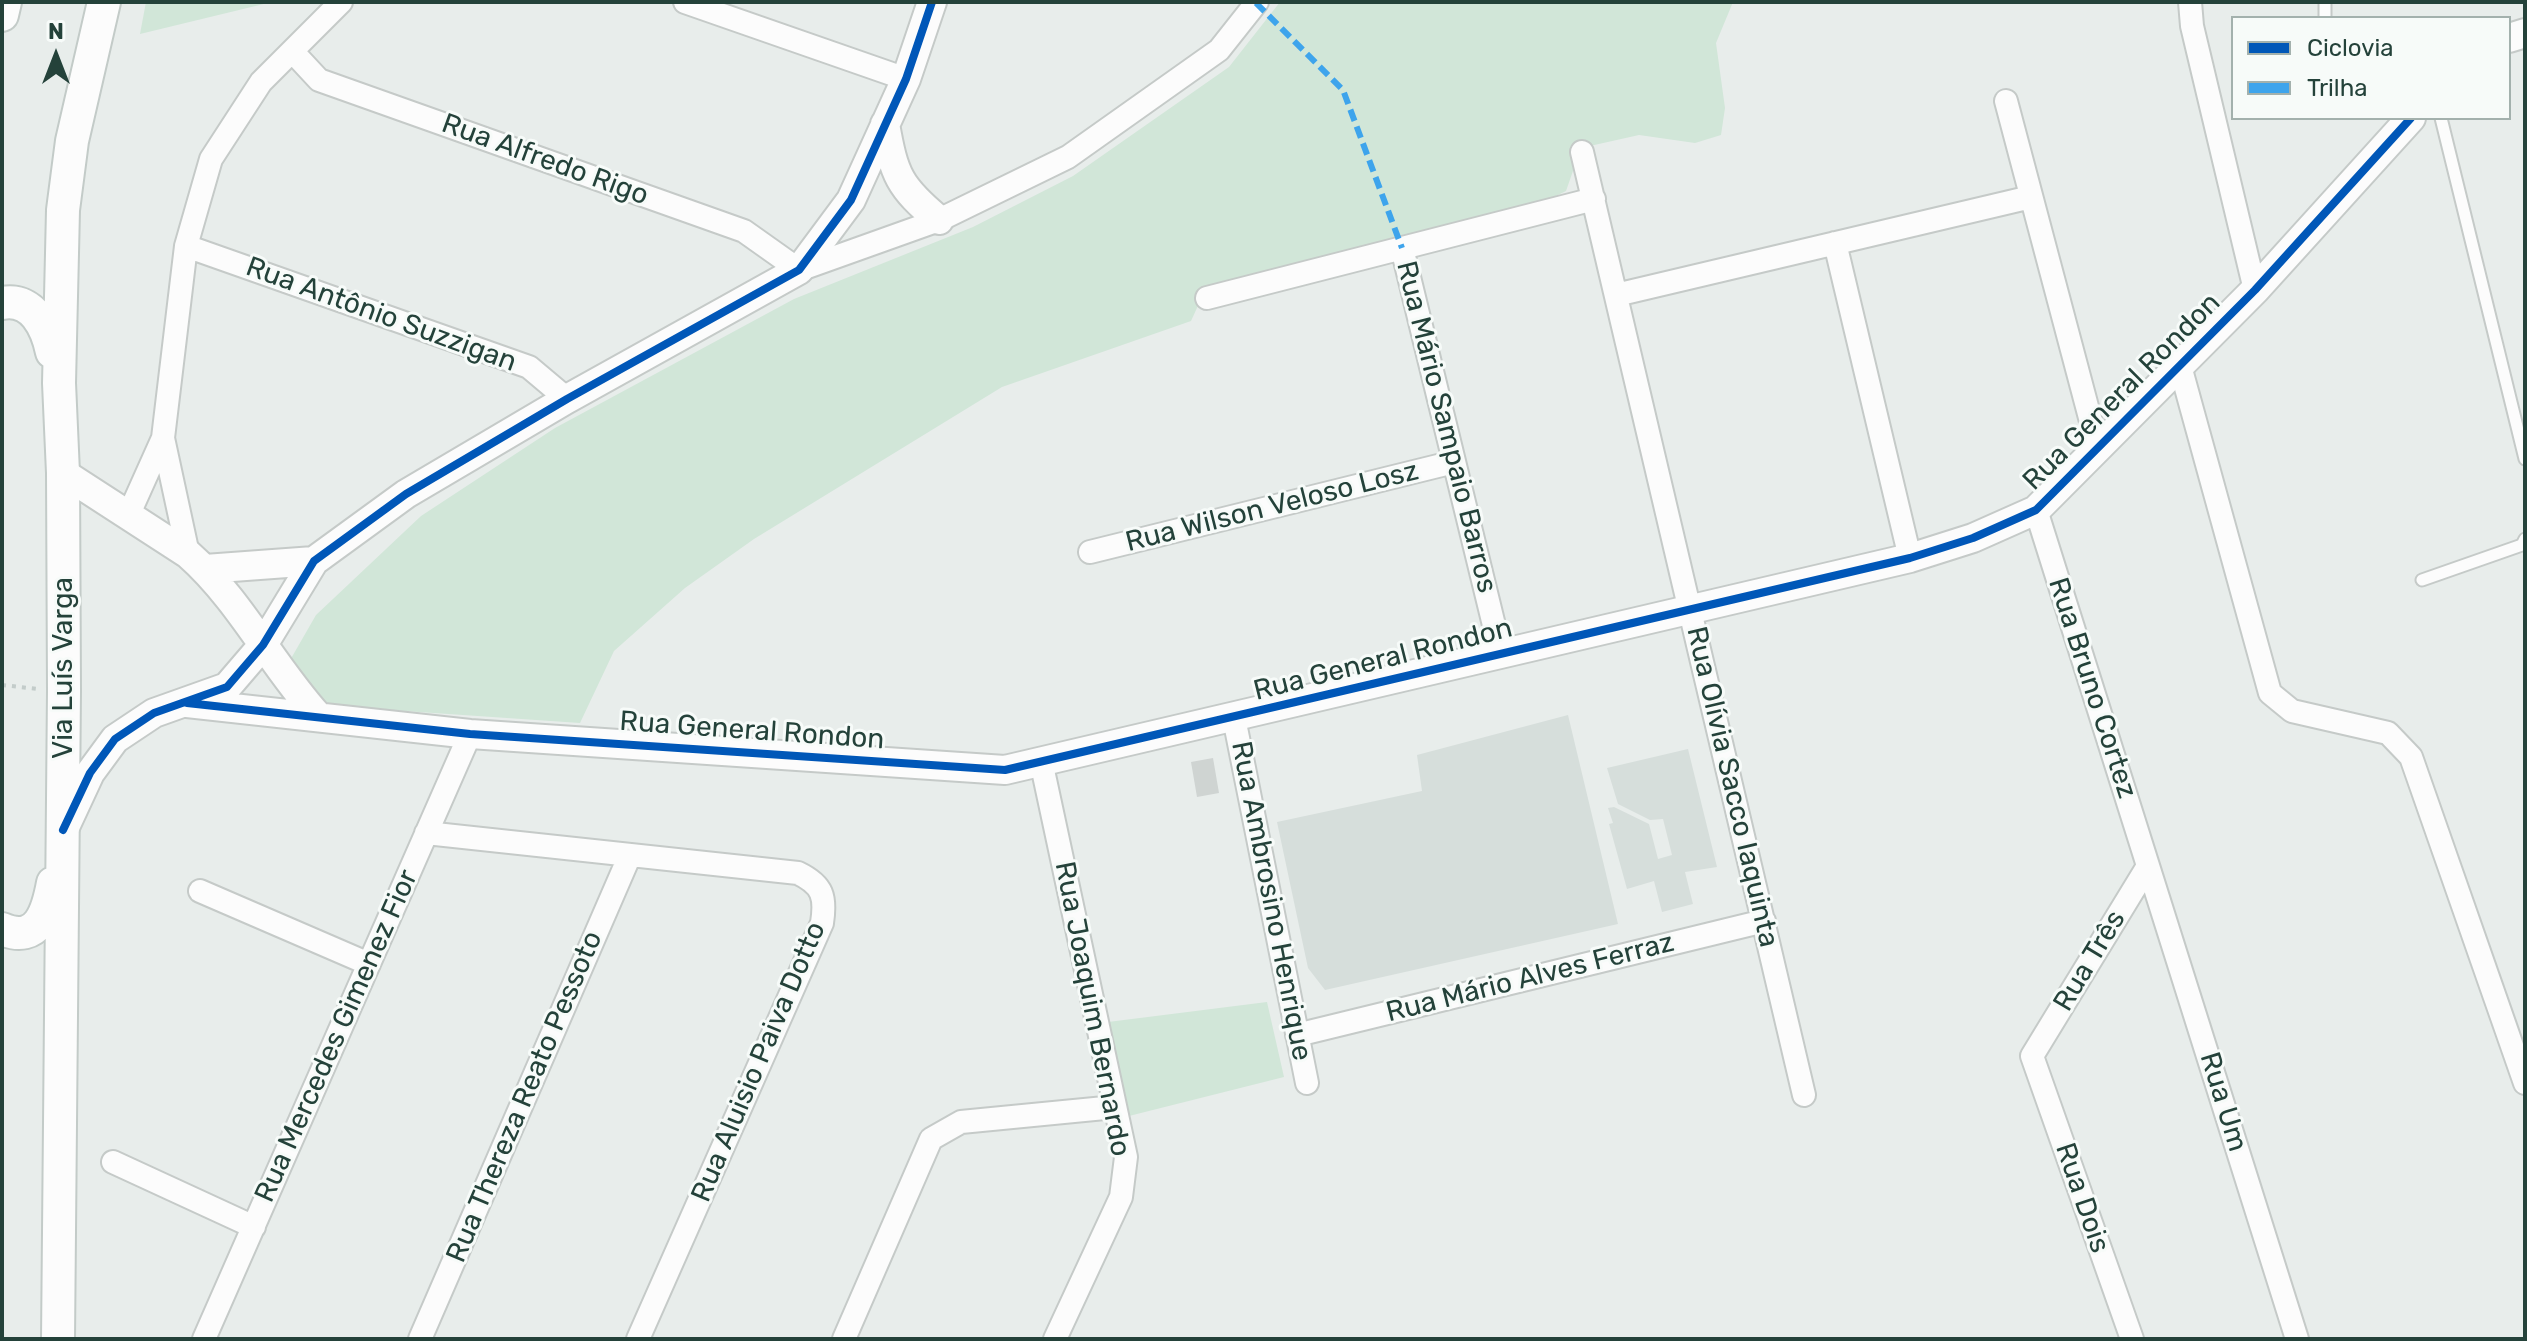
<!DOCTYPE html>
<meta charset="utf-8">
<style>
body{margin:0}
#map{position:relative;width:2527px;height:1341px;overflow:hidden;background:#e8edeb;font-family:Rubik,sans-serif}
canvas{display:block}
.frame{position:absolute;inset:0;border:4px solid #24423a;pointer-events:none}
.legend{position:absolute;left:2231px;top:16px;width:280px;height:104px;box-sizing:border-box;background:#f7fbf9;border:2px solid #a3b1ad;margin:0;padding:10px 14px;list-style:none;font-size:24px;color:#24423a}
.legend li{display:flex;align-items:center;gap:16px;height:40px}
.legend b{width:40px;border:2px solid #a3b1ad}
.north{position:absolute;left:16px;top:16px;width:80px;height:80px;-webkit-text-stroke:6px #f7fbf9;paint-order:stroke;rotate:0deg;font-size:22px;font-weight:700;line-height:32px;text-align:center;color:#24423a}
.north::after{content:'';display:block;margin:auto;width:28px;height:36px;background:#24423a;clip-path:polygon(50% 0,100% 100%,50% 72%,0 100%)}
</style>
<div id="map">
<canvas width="2527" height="1341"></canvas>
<div class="frame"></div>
<ul class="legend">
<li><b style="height:10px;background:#0057b8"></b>Ciclovia</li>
<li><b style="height:10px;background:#3ea4ec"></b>Trilha</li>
</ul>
<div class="north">N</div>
</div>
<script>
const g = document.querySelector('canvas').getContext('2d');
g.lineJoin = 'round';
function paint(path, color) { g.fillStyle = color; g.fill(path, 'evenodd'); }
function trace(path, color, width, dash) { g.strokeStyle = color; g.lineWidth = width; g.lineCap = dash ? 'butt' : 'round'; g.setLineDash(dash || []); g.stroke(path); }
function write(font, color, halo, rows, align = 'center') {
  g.font = font + ' Rubik,sans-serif'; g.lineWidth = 6; g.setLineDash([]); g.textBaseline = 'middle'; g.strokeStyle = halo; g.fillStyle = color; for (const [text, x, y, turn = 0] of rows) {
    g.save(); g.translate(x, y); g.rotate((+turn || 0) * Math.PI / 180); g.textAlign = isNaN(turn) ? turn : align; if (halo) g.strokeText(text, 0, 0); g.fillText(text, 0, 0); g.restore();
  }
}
const built = new Path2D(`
 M1568,715L1618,924L1325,990L1308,968L1277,822L1422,791L1417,755Z
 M1688,749L1717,867L1685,872L1693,904L1662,912L1654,881L1627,889L1609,824L1613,823L1608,808L1614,807L1649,824L1658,859L1672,855L1663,819L1650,820L1618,804L1607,768Z`);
const green = new Path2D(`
 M146,2H272L140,34Z
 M1280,2H1733L1716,43L1725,108L1721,135L1695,143L1639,135L1572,150L1574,168L1566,191L1550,199L1207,286L1191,321L1002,387L754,539L685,588L614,651L580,723L331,706L298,698L289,662L316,615L421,516L555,428L794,299L973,227L1073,176L1229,67Z
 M1267,1002L1284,1077L1129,1116L1108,1022Z`);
const building = new Path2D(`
 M1213,758L1219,793L1197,797L1191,762Z`);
const path = new Path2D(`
 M2,685L38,689`);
const service = new Path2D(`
 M2325,18V2
 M2441,118L2525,459
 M2422,580L2522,545L2525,539`);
const minor = new Path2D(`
 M685,2L906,79
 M2190,2L2192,26L2255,290
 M292,51L319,80L744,231L799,270L939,220L1068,157L1219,50L1257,2
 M2006,101L2098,448
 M1582,152L1804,1095
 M1835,243L1910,558
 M186,246L529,367L567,399
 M1402,248L1501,654
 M1616,295L2031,197
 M1207,298L1594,199
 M2180,366L2270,693L2292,711L2388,733L2411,757L2525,1083
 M163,438L188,554
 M2036,510L2297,1339
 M128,516L163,438L186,246L211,159L261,82L341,2
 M1090,552L1454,462
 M1234,718L1307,1083
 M1041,761L1126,1157L1121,1197L1055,1339
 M426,833L798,873C823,885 826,897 822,923L638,1339
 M200,891L369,964
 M1297,1035L1764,921
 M113,1162L254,1227
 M204,1339L470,734
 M420,1339L630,855
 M844,1339L931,1139L961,1122L1115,1107
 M2132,1339L2032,1056L2148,866`);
const tertiary = new Path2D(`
 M2509,38L2525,33
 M885,124C894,175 899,187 939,220
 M63,473L188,554C240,600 271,664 317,715
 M205,569L314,561
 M187,703L470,734L1005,770L1910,558L1973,538L2036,510L2255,290L2411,118
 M64,829L90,773L115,739L154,713L227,687L263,645L314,561L406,494L567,399L799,270L851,200L906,79L932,2`);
const secondary = new Path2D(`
 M2,15L5,2
 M2,303C33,297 47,328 52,352
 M2,929C39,945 48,910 53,883
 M58,1339L64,691L63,473L59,383L63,210L72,141L104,2`);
const quiet = new Path2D(`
 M1256,3L1343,90L1402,248`);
const cycleway = new Path2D(`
 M187,703L470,734L1005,770L1910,558L1973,538L2036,510L2255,290L2411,118
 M63,830L90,773L115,739L154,713L227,687L263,645L314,561L406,494L567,399L799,270L851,200L906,79L932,2`);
const streetNames = [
 ["Rua Alfredo Rigo",545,160,20],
 ["Rua Antônio Suzzigan",381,315,20],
 ["Rua General Rondon",2122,392,-45],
 ["Rua Mário Sampaio Barros",1446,427,76],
 ["Rua Wilson Veloso Losz",1272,507,-14],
 ["Rua General Rondon",1383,660,-14],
 ["Via Luís Varga",64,668,-90],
 ["Rua Bruno Cortez",2092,688,72],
 ["Rua General Rondon",752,731,4],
 ["Rua Olívia Sacco Iaquinta",1732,787,77],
 ["Rua Ambrosino Henrique",1271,901,79],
 ["Rua Três",2090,961,-59],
 ["Rua Mário Alves Ferraz",1530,978,-14],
 ["Rua Joaquim Bernardo",1092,1009,79],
 ["Rua Mercedes Gimenez Fior",337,1036,-66],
 ["Rua Aluisio Paiva Dotto",759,1062,-67],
 ["Rua Thereza Reato Pessoto",525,1097,-67],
 ["Rua Um",2223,1102,73],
 ["Rua Dois",2082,1198,71]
];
paint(built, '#d6dedb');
paint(green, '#d1e6d8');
paint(building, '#cfd4d2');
trace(service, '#c5cac8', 15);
trace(minor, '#c5cac8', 26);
trace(tertiary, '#c5cac8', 32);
trace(secondary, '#c3cbc8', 36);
trace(path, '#c3ccca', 4, [4, 6]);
trace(service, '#fcfcfc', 11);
trace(minor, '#fcfcfc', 22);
trace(tertiary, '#fcfcfc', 28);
trace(secondary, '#fcfcfc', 32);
trace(quiet, '#3ea4ec', 6, [12, 6]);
trace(cycleway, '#0057b8', 8);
write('28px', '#24423a', '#f7fbf9', streetNames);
</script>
